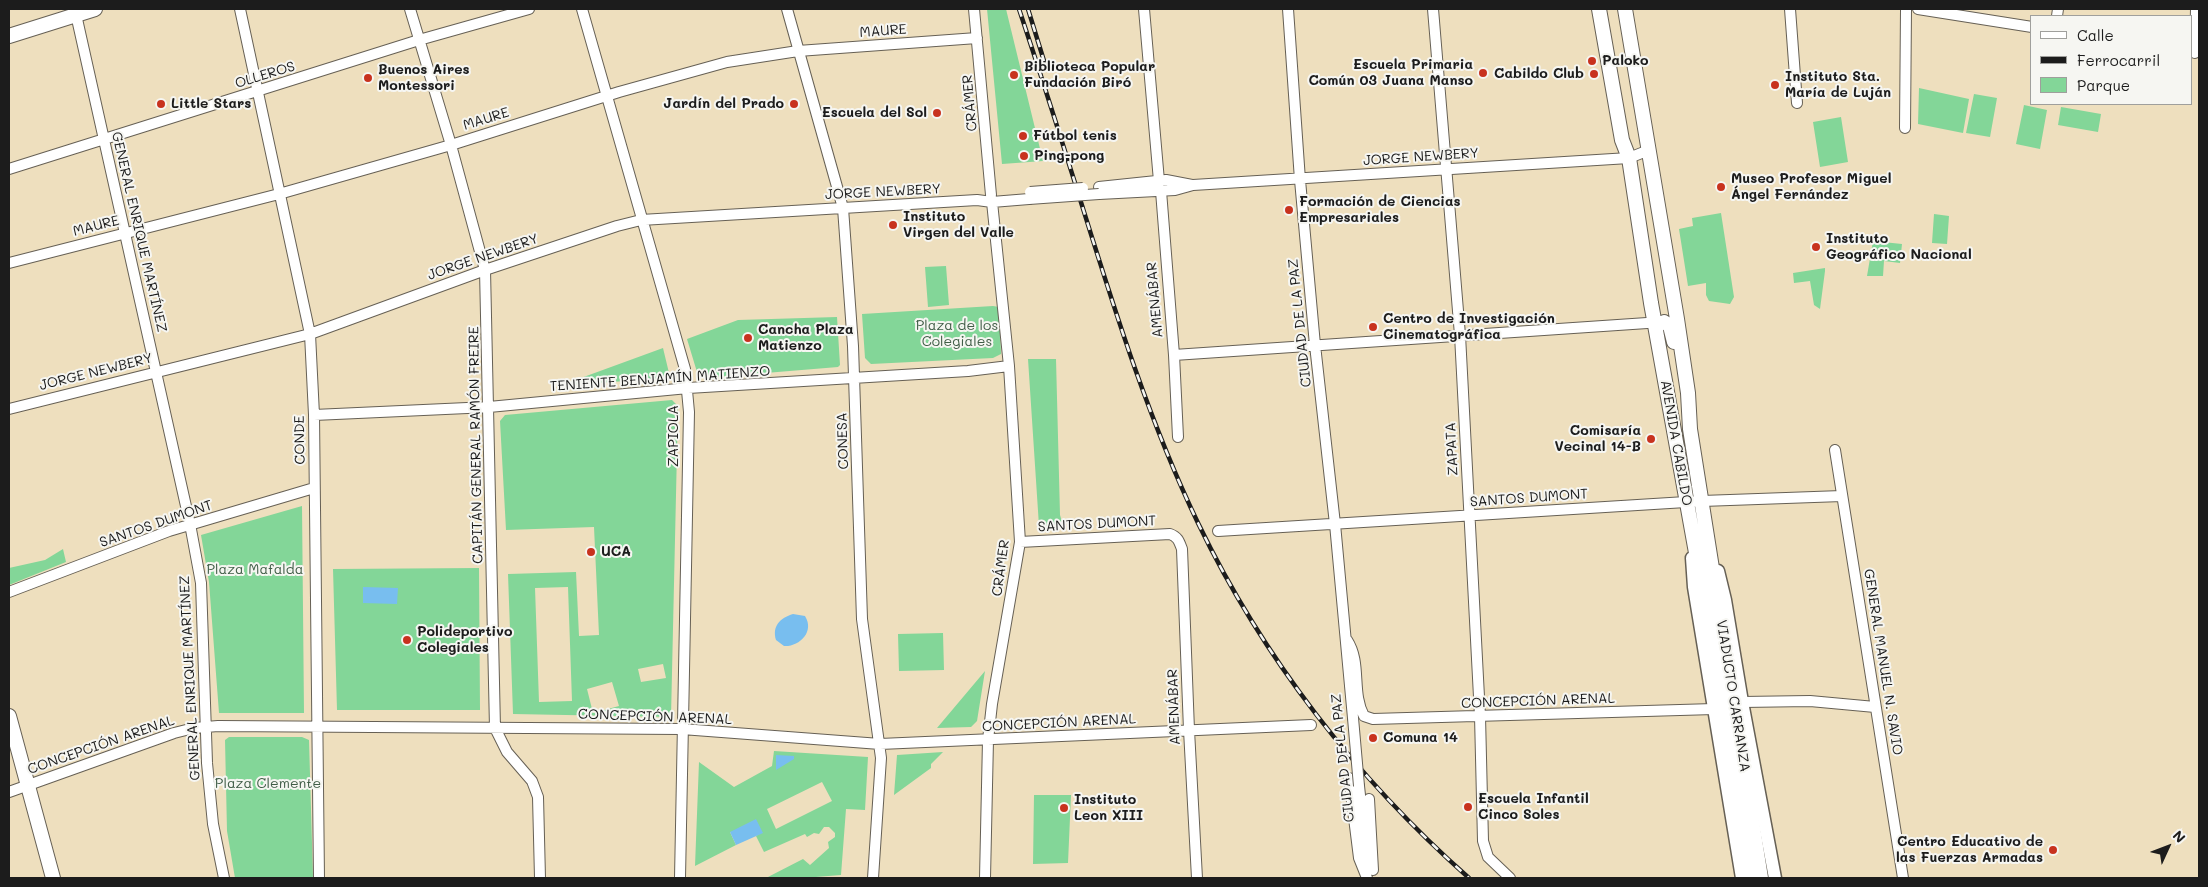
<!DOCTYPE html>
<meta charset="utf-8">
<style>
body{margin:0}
#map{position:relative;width:2208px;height:887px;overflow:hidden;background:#eedfbe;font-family:Mali,sans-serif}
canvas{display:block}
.frame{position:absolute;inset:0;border:10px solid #1c1c1c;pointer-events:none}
.legend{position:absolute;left:2030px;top:15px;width:162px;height:90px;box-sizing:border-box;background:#f6f6f2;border:1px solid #9f9f9c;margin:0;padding:6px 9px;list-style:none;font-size:15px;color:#1c1c1c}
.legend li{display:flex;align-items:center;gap:10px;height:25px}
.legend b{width:25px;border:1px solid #9f9f9c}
.north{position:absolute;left:2143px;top:822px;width:50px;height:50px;-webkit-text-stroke:4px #f6f6f2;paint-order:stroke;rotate:47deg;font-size:14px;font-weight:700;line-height:20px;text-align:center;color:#1c1c1c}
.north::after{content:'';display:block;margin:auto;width:18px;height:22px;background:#1c1c1c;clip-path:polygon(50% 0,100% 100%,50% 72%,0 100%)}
</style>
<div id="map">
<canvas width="2208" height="887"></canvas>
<div class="frame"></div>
<ul class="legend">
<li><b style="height:6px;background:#fff"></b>Calle</li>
<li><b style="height:6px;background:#1c1c1c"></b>Ferrocarril</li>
<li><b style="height:14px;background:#83d698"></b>Parque</li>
</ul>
<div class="north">N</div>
</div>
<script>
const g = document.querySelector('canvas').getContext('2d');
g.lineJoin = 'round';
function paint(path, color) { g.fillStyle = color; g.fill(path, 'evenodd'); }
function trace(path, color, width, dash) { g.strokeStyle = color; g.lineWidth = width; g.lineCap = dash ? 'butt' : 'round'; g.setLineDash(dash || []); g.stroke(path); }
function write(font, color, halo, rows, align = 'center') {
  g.font = font + ' Mali,sans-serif'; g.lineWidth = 4; g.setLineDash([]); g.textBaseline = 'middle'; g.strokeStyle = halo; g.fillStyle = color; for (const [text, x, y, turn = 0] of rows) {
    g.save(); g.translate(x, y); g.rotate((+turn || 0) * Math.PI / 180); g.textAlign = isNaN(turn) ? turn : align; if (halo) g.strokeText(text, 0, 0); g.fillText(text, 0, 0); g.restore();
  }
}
const green = new Path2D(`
 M987,9H1006L1043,161L1002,164Z
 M1919,88L1969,99L1963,133L1918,124Z
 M1974,94L1997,98L1990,137L1966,133Z
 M2024,105L2047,110L2040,149L2016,144Z
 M2061,107L2101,114L2098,132L2058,125Z
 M1841,117L1848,162L1820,167L1813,122Z
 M1721,213L1734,297L1730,304L1709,301L1706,295V283L1688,286L1679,229L1693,226L1692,218Z
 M1934,214L1949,216L1947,244L1932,243Z
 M1873,241L1902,244L1900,263L1884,261L1883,276H1867Z
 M946,266L949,305L928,307L925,267Z
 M1825,268V271L1820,309L1814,305L1810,281L1794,283L1793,273Z
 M993,306L999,307L1001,354L993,358L871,364L865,358L862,314Z
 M837,317L840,365L838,367L705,378L697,372L687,339L738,320Z
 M663,348L669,373L665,378L559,386Z
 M1028,359H1056L1060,515L1063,525L1039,526Z
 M672,400L678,406L671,717L513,714L508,574L576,572L579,636L599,635L594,527L506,530L500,421L505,415ZM568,587L572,701L539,702L535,588ZM663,664L666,678L641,682L638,669ZM612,682L619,706L593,713L587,689Z
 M302,506L304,713H219L209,582L201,535Z
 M63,549L66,562L9,585V568L45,560Z
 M479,568L480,710H337L333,569Z
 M943,633L944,670L899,671L898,634Z
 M985,671L977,721L971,727L937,728Z
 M229,737H302L309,740L313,878H235L227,831L225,740Z
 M774,751L868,757L865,810L846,809L841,875L803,878H766L803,859L810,865L829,848L828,842L835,837V833L829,827H824L819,834L814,833L807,837L805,834L764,852L756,836L762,832H730L736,845L695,866L699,762L734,787L772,766ZM822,782L832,801L776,829L767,809Z
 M943,752L931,764V768L894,795L897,755Z
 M1034,795H1071L1068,863L1033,864Z`);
const water = new Path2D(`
 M363,587L398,588L397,604L363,603Z
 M793,614L805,616C815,632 799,647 784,646L776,640C772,626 780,618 793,614Z
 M776,755L794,756V759L776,770Z
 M756,819L763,833L736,845L730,832Z`);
const minor = new Path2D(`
 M240,9L310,334L314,415L319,878
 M410,9L451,145L485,270L495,728L507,752L532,781L538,797L540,878
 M582,9L685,369L689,412L680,878
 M787,9L843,208L853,346L862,619L881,758L873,878
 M974,9L991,195
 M1144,9L1159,181L1158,186L1148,189
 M1288,9L1300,180L1315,345L1335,524L1353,718
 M1433,9L1460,335L1480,716L1483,841L1488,857L1510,878
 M1790,9L1797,103
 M1918,9L2032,27
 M75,10L190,524L201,583L207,763L213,824L224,878
 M2057,16L2058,9
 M2195,53L2196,9
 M1905,128L1906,9
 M9,169L419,40L529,9
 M1099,187L1166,180L1192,185
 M1161,191L1174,355L1178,437
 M1099,194L1175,190L1193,185L1629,158L1649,150
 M9,263L279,194L451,145L619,92L727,62L798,51L977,38
 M1174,355L1662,322
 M9,409L310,334L485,270L617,226L641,220L977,200L992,202L1029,199
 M314,415L489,407L688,388L968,371L1009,366
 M1835,450L1903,878
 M1218,531L1702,501L1842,496
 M1020,542L1170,534C1178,537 1179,541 1182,549L1189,730L1197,878
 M9,592L169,531L314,488
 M1347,640C1362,663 1351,692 1364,716L1373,719L1714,709
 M1742,702L1810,701L1875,707
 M1349,778L1359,858L1367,878
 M1359,786L1368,869
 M9,792L174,733L194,728L218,726L682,729L880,744L1311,725
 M1369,799L1373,870
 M985,878L988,740L992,704L1020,542L1009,366L992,202`);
const tertiary = new Path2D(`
 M1692,558L1694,587L1742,878
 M1718,571L1725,600L1742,702L1775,878`);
const secondary = new Path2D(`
 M1599,9L1622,140L1629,158L1651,303L1711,636L1751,878
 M1625,9L1677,319L1688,393L1690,429L1761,878
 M9,36L95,9
 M1664,322L1670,326L1674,342
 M9,716L53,878`);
const rail = new Path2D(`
 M1019,9C1040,72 1060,135 1080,199C1114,308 1148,419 1198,523C1263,658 1357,779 1469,878
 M1028,9L1044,61`);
const minorBridge = new Path2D(`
 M1030,192L1083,188
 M1029,199L1099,194
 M1353,718L1359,786`);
const markers = [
 [1592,61,5,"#c8321e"],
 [1483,73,5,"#c8321e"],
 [1594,74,5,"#c8321e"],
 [1014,75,5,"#c8321e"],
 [368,78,5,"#c8321e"],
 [1775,85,5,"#c8321e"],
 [161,104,5,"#c8321e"],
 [794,104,5,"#c8321e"],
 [937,113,5,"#c8321e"],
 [1023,136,5,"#c8321e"],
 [1024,156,5,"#c8321e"],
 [1721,187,5,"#c8321e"],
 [1289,210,5,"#c8321e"],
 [893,225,5,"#c8321e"],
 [1816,247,5,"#c8321e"],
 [1373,327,5,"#c8321e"],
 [748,338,5,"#c8321e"],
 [1651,439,5,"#c8321e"],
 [591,552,5,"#c8321e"],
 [407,640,5,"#c8321e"],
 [1373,738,5,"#c8321e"],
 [1468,807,5,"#c8321e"],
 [1064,808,5,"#c8321e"],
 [2053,850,5,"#c8321e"]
];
const streetNames = [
 ["MAURE",883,31,-4],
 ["OLLEROS",265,75,-17],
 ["CRÁMER",970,103,-95],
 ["MAURE",486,119,-17],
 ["JORGE NEWBERY",1421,157,-4],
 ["JORGE NEWBERY",883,192,-3],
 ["MAURE",96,226,-14],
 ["GENERAL ENRIQUE MARTÍNEZ",139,232,77],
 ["JORGE NEWBERY",483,257,-19],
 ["AMENÁBAR",1155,300,-95],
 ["CIUDAD DE LA PAZ",1300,323,-96],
 ["JORGE NEWBERY",96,372,-14],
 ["TENIENTE BENJAMÍN MATIENZO",660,379,-4],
 ["ZAPIOLA",674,436,-90],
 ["CONDE",300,440,-91],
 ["CONESA",843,441,-92],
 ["AVENIDA CABILDO",1676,443,80],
 ["CAPITÁN GENERAL RAMÓN FREIRE",476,445,-91],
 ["ZAPATA",1452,449,-93],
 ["SANTOS DUMONT",1529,498,-4],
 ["SANTOS DUMONT",156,524,-19],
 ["SANTOS DUMONT",1097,524,-3],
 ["CRÁMER",1001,568,-82],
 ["GENERAL MANUEL N. SAVIO",1883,662,81],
 ["GENERAL ENRIQUE MARTÍNEZ",190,678,-93],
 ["VIADUCTO CARRANZA",1733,696,81],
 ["CONCEPCIÓN ARENAL",1538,701,-2],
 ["AMENÁBAR",1174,707,-92],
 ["CONCEPCIÓN ARENAL",655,717,2],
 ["CONCEPCIÓN ARENAL",1059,723,-3],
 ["CONCEPCIÓN ARENAL",101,745,-19],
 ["CIUDAD DE LA PAZ",1343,758,-96]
];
const poiNames = [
 ["Paloko",1602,61],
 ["Escuela Primaria",1473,65,"right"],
 ["Común 03 Juana Manso",1473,81,"right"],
 ["Biblioteca Popular",1024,67],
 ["Fundación Biró",1024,83],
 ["Buenos Aires",378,70],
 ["Montessori",378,86],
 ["Cabildo Club",1584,74,"right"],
 ["Instituto Sta.",1785,77],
 ["María de Luján",1785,93],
 ["Little Stars",171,104],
 ["Jardín del Prado",784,104,"right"],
 ["Escuela del Sol",927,113,"right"],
 ["Fútbol tenis",1033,136],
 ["Ping-pong",1034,156],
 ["Museo Profesor Miguel",1731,179],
 ["Ángel Fernández",1731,195],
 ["Formación de Ciencias",1299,202],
 ["Empresariales",1299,218],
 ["Instituto",903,217],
 ["Virgen del Valle",903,233],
 ["Instituto",1826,239],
 ["Geográfico Nacional",1826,255],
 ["Centro de Investigación",1383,319],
 ["Cinematográfica",1383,335],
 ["Cancha Plaza",758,330],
 ["Matienzo",758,346],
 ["Comisaría",1641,431,"right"],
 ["Vecinal 14-B",1641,447,"right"],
 ["UCA",601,552],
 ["Polideportivo",417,632],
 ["Colegiales",417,648],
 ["Comuna 14",1383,738],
 ["Escuela Infantil",1478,799],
 ["Cinco Soles",1478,815],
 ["Instituto",1074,800],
 ["Leon XIII",1074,816],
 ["Centro Educativo de",2043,842,"right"],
 ["las Fuerzas Armadas",2043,858,"right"]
];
const parkNames = [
 ["Plaza de los",957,326],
 ["Colegiales",957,342],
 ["Plaza Mafalda",255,570],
 ["Plaza Clemente",268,784]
];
paint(green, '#83d698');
paint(water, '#78beef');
trace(minor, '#666055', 12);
trace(tertiary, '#666055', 15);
trace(secondary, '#666055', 16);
trace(minor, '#fff', 10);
trace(tertiary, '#fff', 12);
trace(secondary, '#fff', 14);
trace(rail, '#1c1c1c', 4.5);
trace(rail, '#f6f6f2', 2.5, [8]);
trace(minorBridge, '#666055', 12, []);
trace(minorBridge, '#fff', 10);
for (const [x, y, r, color] of markers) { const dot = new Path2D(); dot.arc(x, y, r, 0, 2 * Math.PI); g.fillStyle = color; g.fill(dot); trace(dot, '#f6f6f2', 2); }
write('14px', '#1c1c1c', '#f6f6f2', streetNames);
write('bold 14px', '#1c1c1c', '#f6f6f2', poiNames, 'left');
write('14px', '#405d47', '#f6f6f2', parkNames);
</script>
